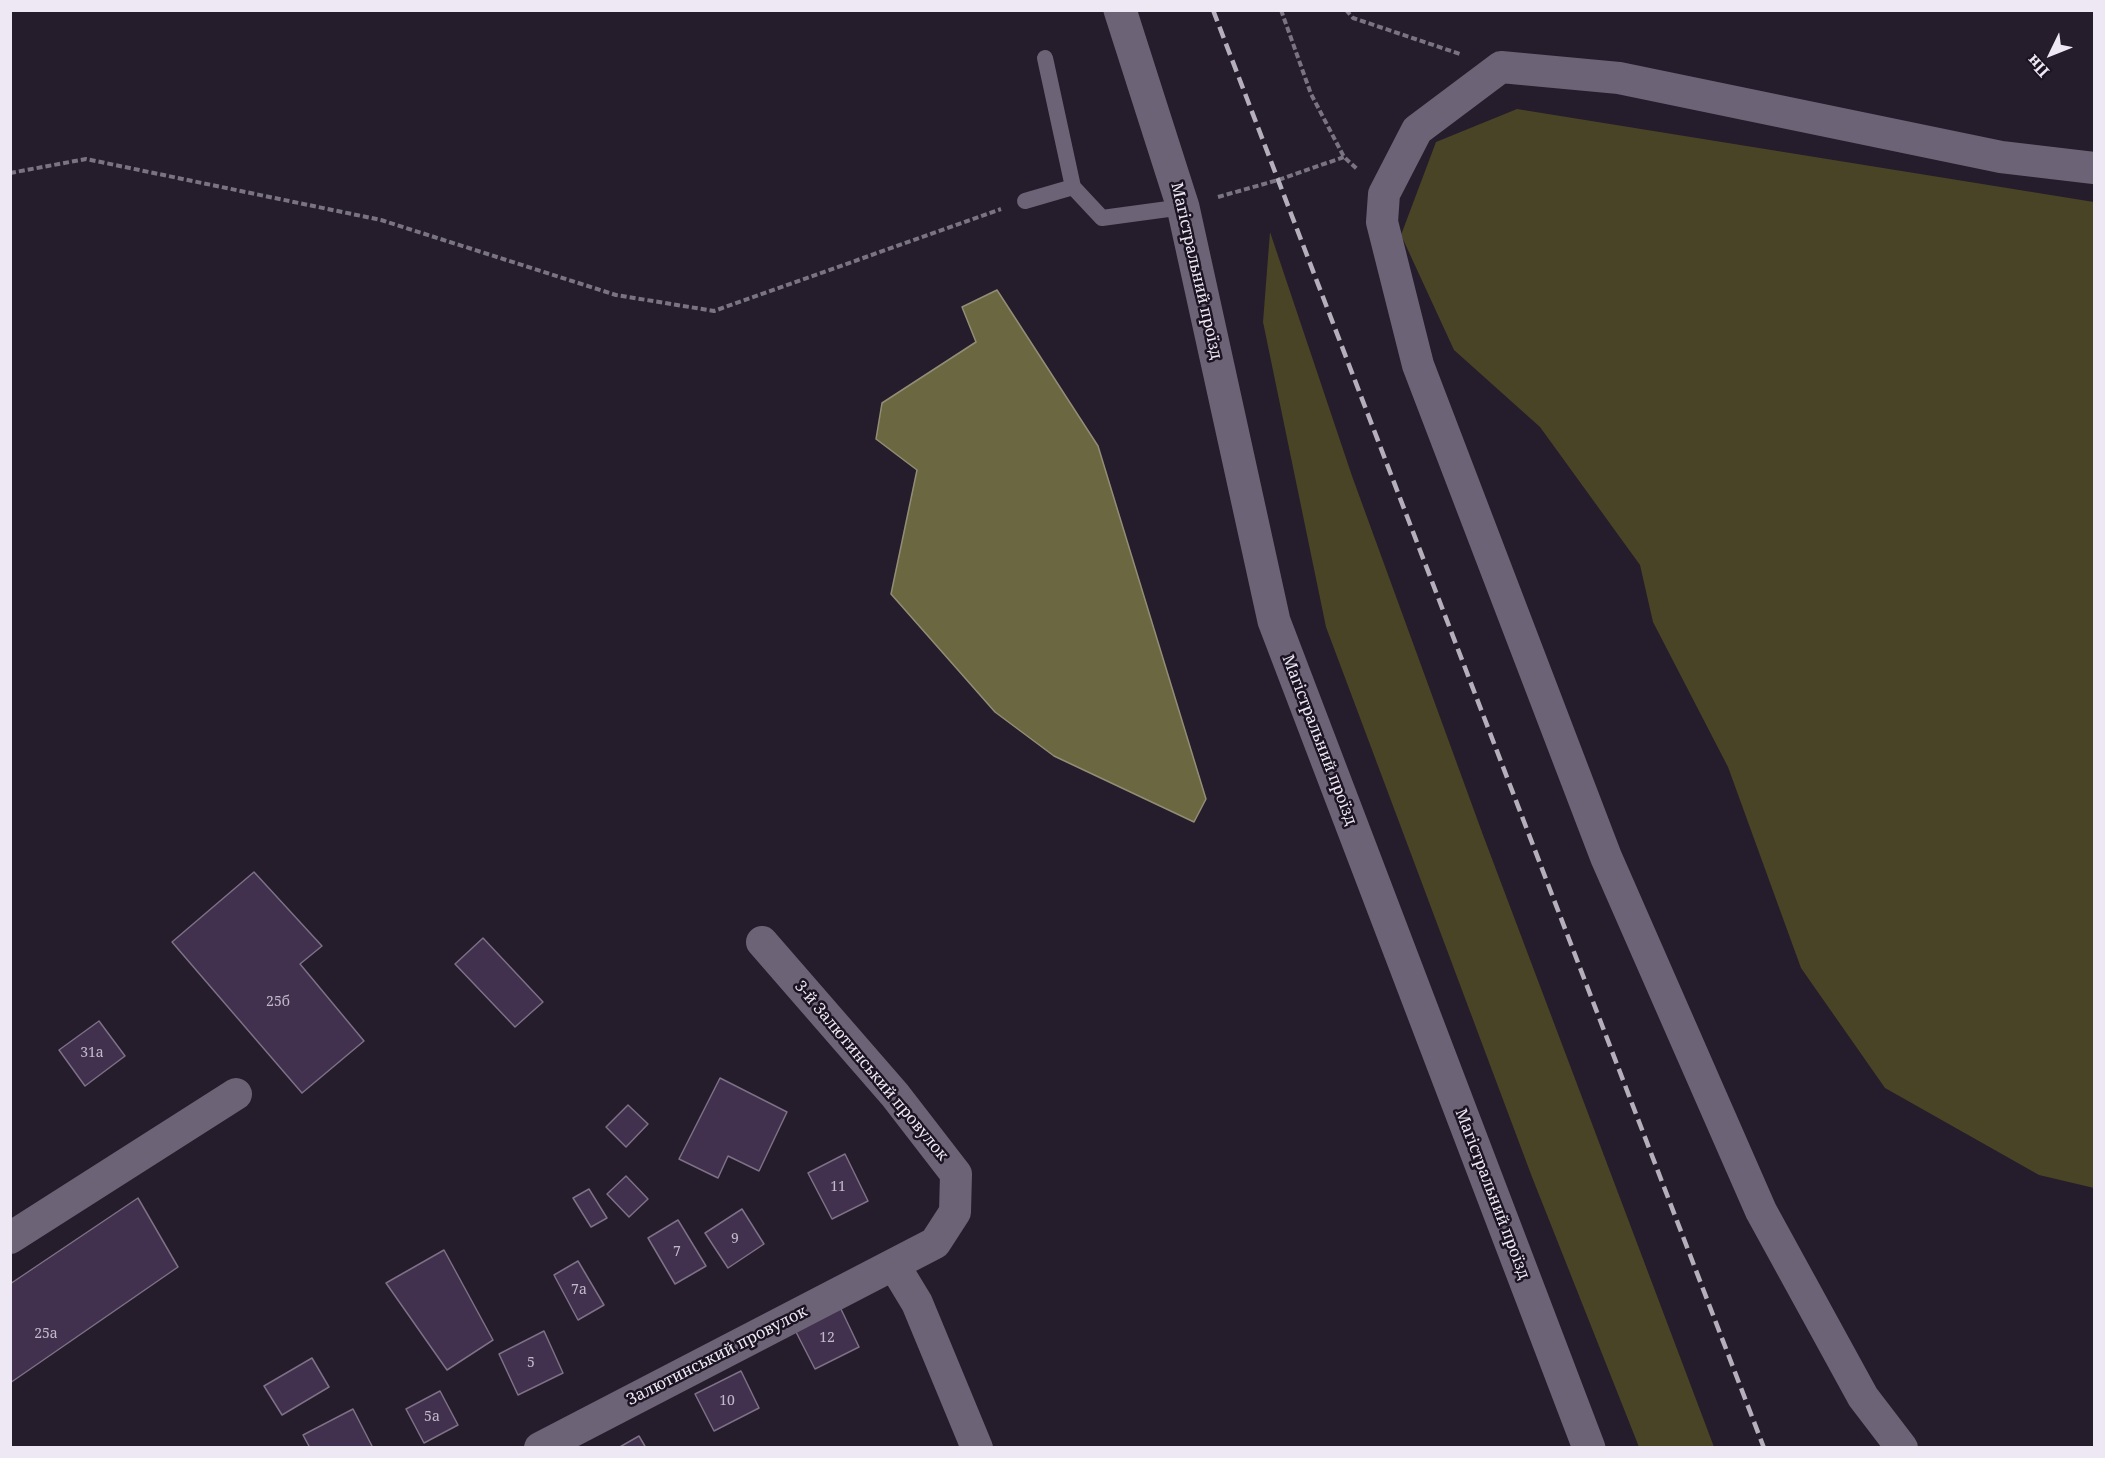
<!DOCTYPE html>
<meta charset="utf-8">
<style>
body{margin:0}
#map{position:relative;width:2105px;height:1458px;overflow:hidden;background:#251c2c;font-family:"Noto Serif",serif}
canvas{display:block}
.frame{position:absolute;inset:0;border:12px solid #ede8f3;pointer-events:none}
.north{position:absolute;left:2021px;top:24px;width:60px;height:60px;-webkit-text-stroke:4px #1b1322;paint-order:stroke;rotate:227deg;font-size:16px;font-weight:700;line-height:24px;text-align:center;color:#ede8f3}
.north::after{content:'';display:block;margin:auto;width:21px;height:27px;background:#ede8f3;clip-path:polygon(50% 0,100% 100%,50% 72%,0 100%)}
</style>
<div id="map">
<canvas width="2105" height="1458"></canvas>
<div class="frame"></div>
<div class="north">Пн</div>
</div>
<script>
const g = document.querySelector('canvas').getContext('2d');
g.lineJoin = 'round';
function paint(path, color) { g.fillStyle = color; g.fill(path, 'evenodd'); }
function trace(path, color, width, dash) { g.strokeStyle = color; g.lineWidth = width; g.lineCap = dash ? 'butt' : 'round'; g.setLineDash(dash || []); g.stroke(path); }
function write(font, color, halo, rows, align = 'center') {
  g.font = font + ' "Noto Serif",serif'; g.lineWidth = 5; g.setLineDash([]); g.textBaseline = 'middle'; g.strokeStyle = halo; g.fillStyle = color; for (const [text, x, y, turn = 0] of rows) {
    g.save(); g.translate(x, y); g.rotate((+turn || 0) * Math.PI / 180); g.textAlign = isNaN(turn) ? turn : align; if (halo) g.strokeText(text, 0, 0); g.fillText(text, 0, 0); g.restore();
  }
}
const green = new Path2D(`
 M1517,109L2094,202V1188L2039,1175L1885,1088L1801,968L1728,767L1653,622L1640,565L1540,427L1454,350L1401,235L1436,142Z
 M1270,232L1352,476L1483,835L1714,1447H1639L1532,1177L1326,627L1263,322Z`);
const water = new Path2D(`
 M997,290L1098,446L1206,799L1194,822L1054,756L995,712L891,594L917,470L876,439L882,403L976,342L962,307Z`);
const building = new Path2D(`
 M254,872L322,946L300,964L364,1041L302,1093L172,942Z
 M483,938L543,1002L515,1027L455,964Z
 M99,1021L125,1056L85,1086L59,1050Z
 M720,1078L787,1112L759,1171L728,1156L718,1178L679,1159Z
 M628,1105L648,1124L626,1147L606,1127Z
 M845,1154L868,1201L832,1219L808,1173Z
 M626,1176L648,1199L629,1217L607,1194Z
 M589,1189L607,1218L591,1227L573,1198Z
 M138,1198L178,1267L10,1383V1284Z
 M742,1209L764,1244L728,1268L705,1233Z
 M678,1220L706,1266L675,1284L648,1238Z
 M444,1250L493,1340L447,1370L386,1283Z
 M578,1261L604,1305L578,1320L554,1275Z
 M840,1307L859,1347L815,1369L795,1330Z
 M544,1331L563,1373L518,1395L499,1354Z
 M312,1358L329,1387L282,1415L264,1386Z
 M741,1371L759,1408L714,1431L695,1394Z
 M440,1391L458,1425L424,1443L406,1409Z
 M353,1409L373,1448H310L303,1435Z
 M639,1436L646,1448H618Z`);
const path = new Path2D(`
 M1281,10L1311,94L1344,157L1357,169
 M1346,10L1353,18L1460,54
 M10,173L86,159L381,220L616,295L714,311L1001,209
 M1218,197L1278,180L1344,157`);
const service = new Path2D(`
 M1045,58L1073,187
 M1025,201L1073,187L1102,218L1183,207`);
const minor = new Path2D(`
 M10,1238L236,1094
 M894,1265L917,1303L977,1448
 M540,1448L935,1243L955,1212L956,1174L895,1095L762,942
 M1902,1448L1863,1397L1761,1211L1606,857L1418,365L1382,222L1384,194L1417,130L1501,67L1619,78L2001,157L2094,168`);
const secondary = new Path2D(`
 M1120,10L1183,207L1274,621L1589,1448`);
const rail = new Path2D(`
 M1213,10L1764,1448`);
const numberNames = [
 ["25б",278,1002],
 ["31а",92,1053],
 ["11",838,1187],
 ["9",735,1239],
 ["7",677,1252],
 ["7а",579,1290],
 ["25а",46,1334],
 ["12",827,1338],
 ["5",531,1363],
 ["10",727,1401],
 ["5а",432,1417]
];
const streetNames = [
 ["Магістральний проїзд",1196,271,77],
 ["Магістральний проїзд",1319,740,69],
 ["3-й Залютинський провулок",871,1071,50],
 ["Магістральний проїзд",1492,1194,69],
 ["Залютинський провулок",717,1356,-27]
];
paint(green, '#484425');
paint(water, '#6b6740');
trace(water, '#928e76', 1.5);
paint(building, '#41304e');
trace(building, '#7c7185', 1.5);
trace(path, '#7a7381', 4, [6, 3]);
trace(service, '#6d6376', 16);
trace(minor, '#6d6376', 32);
trace(secondary, '#6d6376', 33);
trace(rail, '#b5afbb', 4.5, [12, 6]);
write('14px', '#c2baca', null, numberNames);
write('16px', '#ede8f3', '#1b1322', streetNames);
</script>
